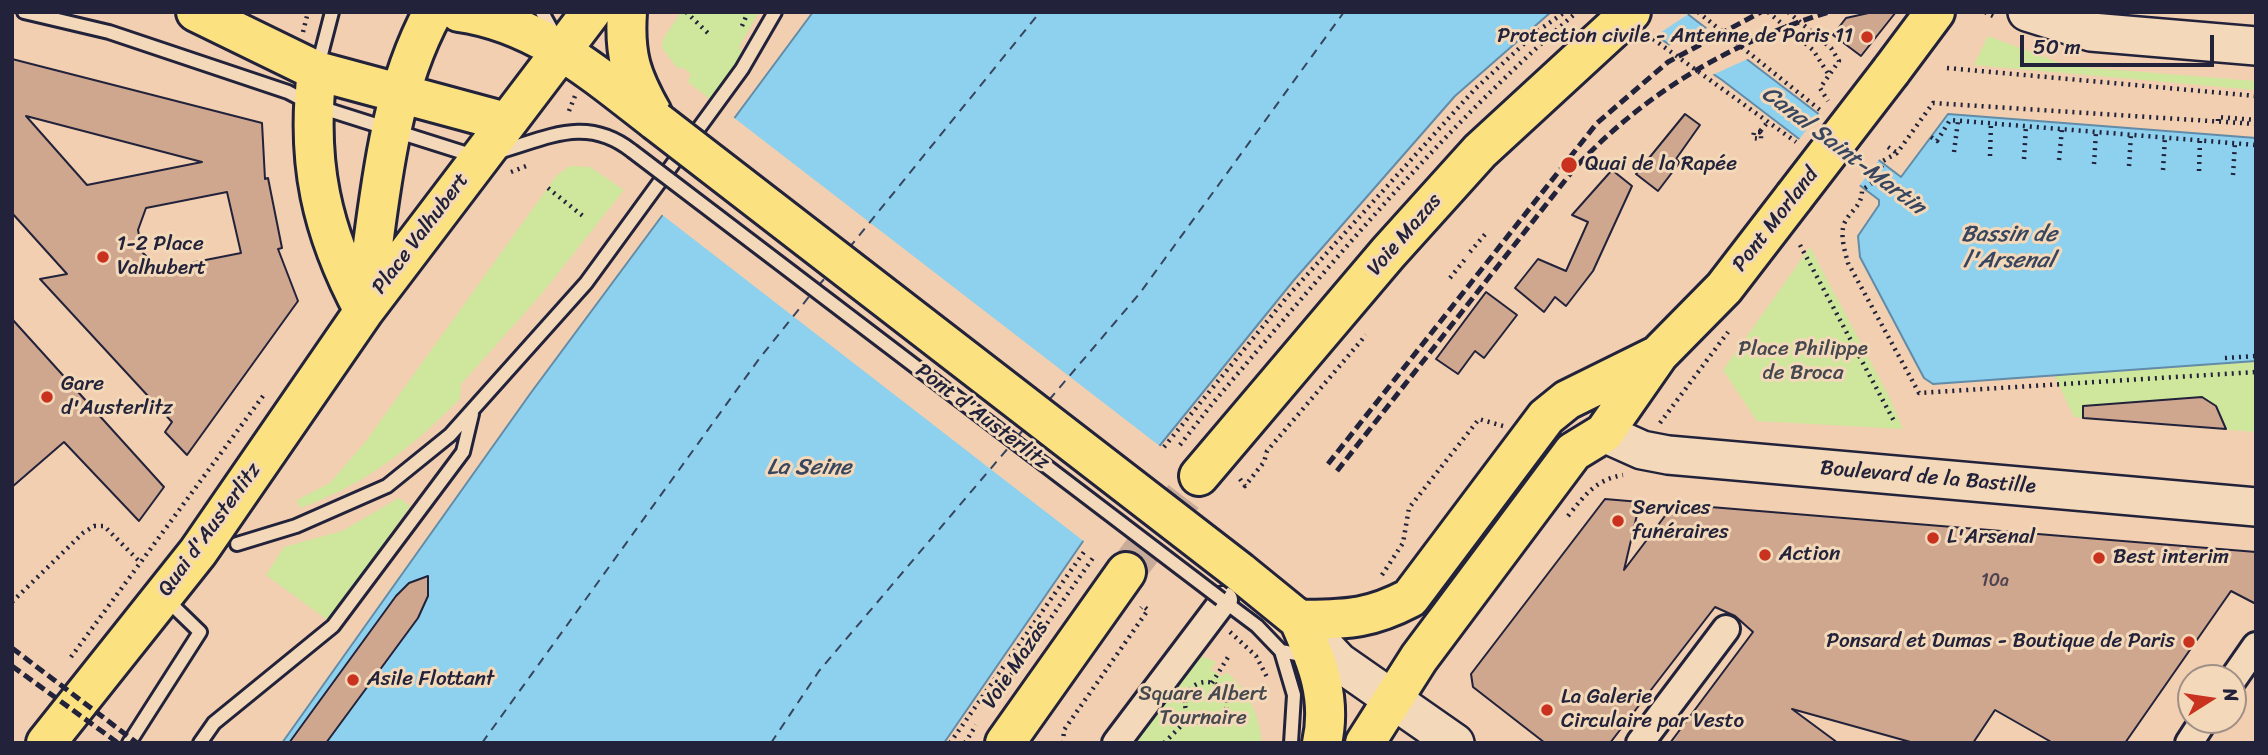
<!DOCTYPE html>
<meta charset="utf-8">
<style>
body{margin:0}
#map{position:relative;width:2268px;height:755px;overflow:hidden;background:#f1cfb0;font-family:Sriracha,sans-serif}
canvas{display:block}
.frame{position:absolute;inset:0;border:14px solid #22223b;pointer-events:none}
.north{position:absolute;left:2177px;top:664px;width:70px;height:70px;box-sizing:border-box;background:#f3d8b9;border:2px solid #9f8f87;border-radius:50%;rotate:78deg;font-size:19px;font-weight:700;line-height:28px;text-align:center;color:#22223b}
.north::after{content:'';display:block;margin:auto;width:24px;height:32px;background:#c8321e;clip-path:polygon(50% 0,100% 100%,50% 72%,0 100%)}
.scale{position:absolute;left:2020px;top:35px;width:194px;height:32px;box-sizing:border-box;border:4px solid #22223b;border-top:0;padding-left:9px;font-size:21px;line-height:24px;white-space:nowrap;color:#22223b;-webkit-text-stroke:5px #f3d8b9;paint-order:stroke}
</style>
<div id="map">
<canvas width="2268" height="755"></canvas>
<div class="frame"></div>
<div class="north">N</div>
<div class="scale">50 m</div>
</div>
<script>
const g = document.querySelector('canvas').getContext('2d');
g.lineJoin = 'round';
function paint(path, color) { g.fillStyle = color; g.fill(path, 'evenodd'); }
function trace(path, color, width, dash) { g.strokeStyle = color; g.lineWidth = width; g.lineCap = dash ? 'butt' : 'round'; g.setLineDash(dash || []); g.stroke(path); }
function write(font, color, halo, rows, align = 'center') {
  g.font = font + ' Sriracha,sans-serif'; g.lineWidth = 6; g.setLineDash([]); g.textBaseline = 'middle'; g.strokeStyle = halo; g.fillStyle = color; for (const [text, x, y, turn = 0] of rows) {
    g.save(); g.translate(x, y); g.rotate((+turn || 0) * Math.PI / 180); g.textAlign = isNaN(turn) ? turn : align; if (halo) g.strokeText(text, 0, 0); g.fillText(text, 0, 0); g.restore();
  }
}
const green = new Path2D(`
 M681,12H759L739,47L743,53L710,99L688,82L691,74L682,67L678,69L662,48L663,39Z
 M1988,36L2068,66L2256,81V90L1974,65Z
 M570,166L590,167L624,190L539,297L461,384L460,399C408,450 370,482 300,508L297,500L330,483L366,441L557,175Z
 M1810,247L1891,400L1903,429L1757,421L1723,370Z
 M2256,361V432L2074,417L2054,375Z
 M399,498L410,506L329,621L266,575L284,547L342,531Z
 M1203,657L1216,662L1211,670L1223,677L1226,672C1248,690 1259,714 1262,743H1131L1192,661Z`);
const water = new Path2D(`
 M813,12H1551L1455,96L1294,280L1088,534L944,743H282L530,394Z
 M1685,12L1901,177L1948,114L2256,138V361L1933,384L1924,378L1860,257L1858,236L1879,205V200L1722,80L1634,21Z`);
const pier = new Path2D(`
 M1616,12L1690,13L1654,37Z
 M1709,27L1743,53L1750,58L1710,76L1668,46Z
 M1821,111L1881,157L1857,189L1797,142Z
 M733,117L1161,447L1086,543L661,214Z`);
const ferry = new Path2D(`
 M849,248L1040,12
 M818,286L826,277
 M1049,400L1140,293L1344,12
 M1017,437L1025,428
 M482,743L759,359L812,293
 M771,743L819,671L1009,447`);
const building = new Path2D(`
 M1873,12H1896L1861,56L1833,35L1846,18Z
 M12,59L262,123L265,179L268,178L282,248L278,249L298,301L187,455L165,432L172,422L40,279L67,274L12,213ZM26,116L202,162L87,185ZM227,192L241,253L160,269L143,253L138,230L146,208Z
 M1685,114L1700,125L1676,159L1680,162L1658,191L1636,174Z
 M1612,170L1632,186L1593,271L1566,306L1555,297L1544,312L1515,288L1538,259L1566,271L1588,222L1572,215Z
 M1486,292L1517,315L1484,358L1475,351L1458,374L1436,359Z
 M12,319L164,487L139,521L64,442L12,487Z
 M2202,397L2216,406L2226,429L2083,418V406Z
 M1605,499L1640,502L1624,570L1674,504L2256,552V604L2231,591L2125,743H2053L1995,710L1973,743H1914L1792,709L1838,743H1670L1753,632L1735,616L1715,607L1610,743H1545L1473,687L1471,674Z
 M428,576V596L418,618L326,743H289L396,596L409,583Z`);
const primaryTunnel = new Path2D(`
 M1126,572L1199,476`);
const path = new Path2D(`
 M686,12L710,35
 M1698,12L1820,110
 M1768,12L1813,50L1829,75
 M1788,12L1831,48L1839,61L1820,88L1828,101
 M1985,12L1997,18
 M742,26L748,12
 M303,32L308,12
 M1653,39L1796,142
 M1947,68L2256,96
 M569,111L575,96
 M2218,121V117L2256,120
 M2256,124L1933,103L1897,153L1883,161L1878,179L1862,190C1862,207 1850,210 1844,224C1840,236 1845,252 1848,263L1919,393L2256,372
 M1760,132H1754L1753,138L1761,139V130L1768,122
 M1931,137L1937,141L1950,120L2256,145
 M1888,147L1897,153
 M1954,152L1958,121
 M1990,156L1991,123
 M2024,159L2026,126
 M2059,160L2062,129
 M2094,164L2096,132
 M2129,166L2131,134
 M2163,170L2165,137
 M2199,171L2200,140
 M511,172L529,165
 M2233,175L2235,143
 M548,188L584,217
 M1800,245L1895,423
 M1470,252L1487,232
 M1450,278L1466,258
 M2225,358L2256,356
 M1660,423L1728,332
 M1180,445L1212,404C1328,268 1441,129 1577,12
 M1164,447L1287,297L1475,89L1539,30L1565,12
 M1240,479L1245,486L1264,462L1267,451L1366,335
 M1568,516C1585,495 1595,480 1623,475
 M1382,575L1403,543L1409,508L1479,419L1503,426
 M12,602L83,533L94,526H104L141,563
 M1230,632L1256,656L1268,679
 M71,657L263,396
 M1185 703a21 21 0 1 1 42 0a21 21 0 1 1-42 0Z
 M1212,683L1230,654
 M999,692L1095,555
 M950,743L1086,549
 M965,743L976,725
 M1063,743L1064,730L1148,610L1143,606L1141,608
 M1164,743L1190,717`);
const lane = new Path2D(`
 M24,12L109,32L288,92L313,105L474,156
 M542,12L554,34
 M318,66L332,12
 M498,152C548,138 586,115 632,151
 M237,544L296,526L387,486L450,435L586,283L742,69L775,12
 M1221,599L1257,626L1281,651L1307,656
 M1281,651L1294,695L1291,743
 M129,743L200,632L167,600
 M200,743L214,723L333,626L463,452L472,414`);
const street = new Path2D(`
 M2233,679L2256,646
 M1116,743L1224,600
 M1640,743L1726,629
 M2189,743L2204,720`);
const secondary = new Path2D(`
 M2027,12L2091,32L2256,46
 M1604,433L1642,450L1668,455L2256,507
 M1300,621L1339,662L1455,743`);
const primary = new Path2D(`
 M196,12L317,71L506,122
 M459,12C538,23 595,74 656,121
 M627,12C624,55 631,76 652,113
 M317,71C306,161 321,231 364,311
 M1891,71L1935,12
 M365,305C379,208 385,100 433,12
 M1199,476L1388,253L1480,151L1631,12
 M1240,572L1299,620C1346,619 1368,620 1410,598L1546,417L1567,400L1654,357
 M1299,620C1317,661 1332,698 1322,743
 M46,743L198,552L364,311L591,12
 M1005,743L1126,572
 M1365,743L1419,658L1573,452L1604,433L1659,354L1724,288L1794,197`);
const rail = new Path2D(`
 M1328,464L1597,123L1668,62L1761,12
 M1337,471L1574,169C1643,94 1731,42 1829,12
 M12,648L137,743
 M12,666L118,743`);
const pathBridge = new Path2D(`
 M1760,132L1762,134`);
const laneBridge = new Path2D(`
 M632,151L1221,599`);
const primaryBridge = new Path2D(`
 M656,121L1240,572
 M1794,197L1891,71`);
const markers = [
 [1867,37,7,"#c8321e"],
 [1569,165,9,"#c8321e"],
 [103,257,7,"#c8321e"],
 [47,397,7,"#c8321e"],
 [1618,521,7,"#c8321e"],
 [1933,538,7,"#c8321e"],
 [1765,555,7,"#c8321e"],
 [2099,558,7,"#c8321e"],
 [2189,642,7,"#c8321e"],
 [353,680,7,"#c8321e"],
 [1547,710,7,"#c8321e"]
];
const numberNames = [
 ["10a",1995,581]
];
const poiNames = [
 ["Protection civile - Antenne de Paris 11",1853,37,"right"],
 ["Quai de la Rapée",1585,165],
 ["1-2 Place",117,245],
 ["Valhubert",117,269],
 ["Gare",61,385],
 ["d'Austerlitz",61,409],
 ["Services",1632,509],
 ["funéraires",1632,533],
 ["L'Arsenal",1947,538],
 ["Action",1779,555],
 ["Best interim",2113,558],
 ["Ponsard et Dumas - Boutique de Paris",2175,642,"right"],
 ["Asile Flottant",367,680],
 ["La Galerie",1561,698],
 ["Circulaire par Vesto",1561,722]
];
const streetNames = [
 ["Pont Morland",1776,220,-52],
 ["Place Valhubert",421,234,-53],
 ["Voie Mazas",1405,235,-49],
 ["Pont d'Austerlitz",982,417,37],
 ["Boulevard de la Bastille",1928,478,5],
 ["Quai d'Austerlitz",210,530,-54],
 ["Voie Mazas",1016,665,-56]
];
const parkNames = [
 ["Place Philippe",1803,350],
 ["de Broca",1803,374],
 ["Square Albert",1203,695],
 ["Tournaire",1203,719]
];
const waterNames = [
 ["Canal Saint-Martin",1843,151,37],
 ["Bassin de",2009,235],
 ["l'Arsenal",2009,261],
 ["La Seine",809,468]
];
paint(green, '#cfe79d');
paint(water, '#8dd1ef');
trace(water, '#628ba7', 2);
paint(pier, '#f1cfb0');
trace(ferry, '#37455f', 2, [9, 7]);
paint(building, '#cfa68e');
trace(building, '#22223b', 2);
trace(primaryTunnel, '#c8ac99', 38, [38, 19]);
trace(lane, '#22223b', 18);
trace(street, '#22223b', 32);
trace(secondary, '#22223b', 42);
trace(primary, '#22223b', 44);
trace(path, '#22223b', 4.5, [2, 5]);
trace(lane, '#f3d8b9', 12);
trace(street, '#f3d8b9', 26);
trace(secondary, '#f3d8b9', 37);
trace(primary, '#fbe180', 38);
trace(rail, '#22223b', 5, [10, 5]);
trace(laneBridge, '#22223b', 18, []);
trace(primaryBridge, '#22223b', 44, []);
trace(pathBridge, '#22223b', 4.5, [2, 5]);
trace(laneBridge, '#f3d8b9', 12);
trace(primaryBridge, '#fbe180', 38);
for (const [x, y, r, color] of markers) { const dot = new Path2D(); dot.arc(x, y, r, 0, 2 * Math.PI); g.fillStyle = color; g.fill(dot); trace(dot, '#f3d8b9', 2.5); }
write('18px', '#4d4350', null, numberNames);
write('21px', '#22223b', '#f3d8b9', poiNames, 'left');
write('21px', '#22223b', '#f3d8b9', streetNames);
write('21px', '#45494f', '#f3d8b9', parkNames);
write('italic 23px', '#37455f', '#f3d8b9', waterNames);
</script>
